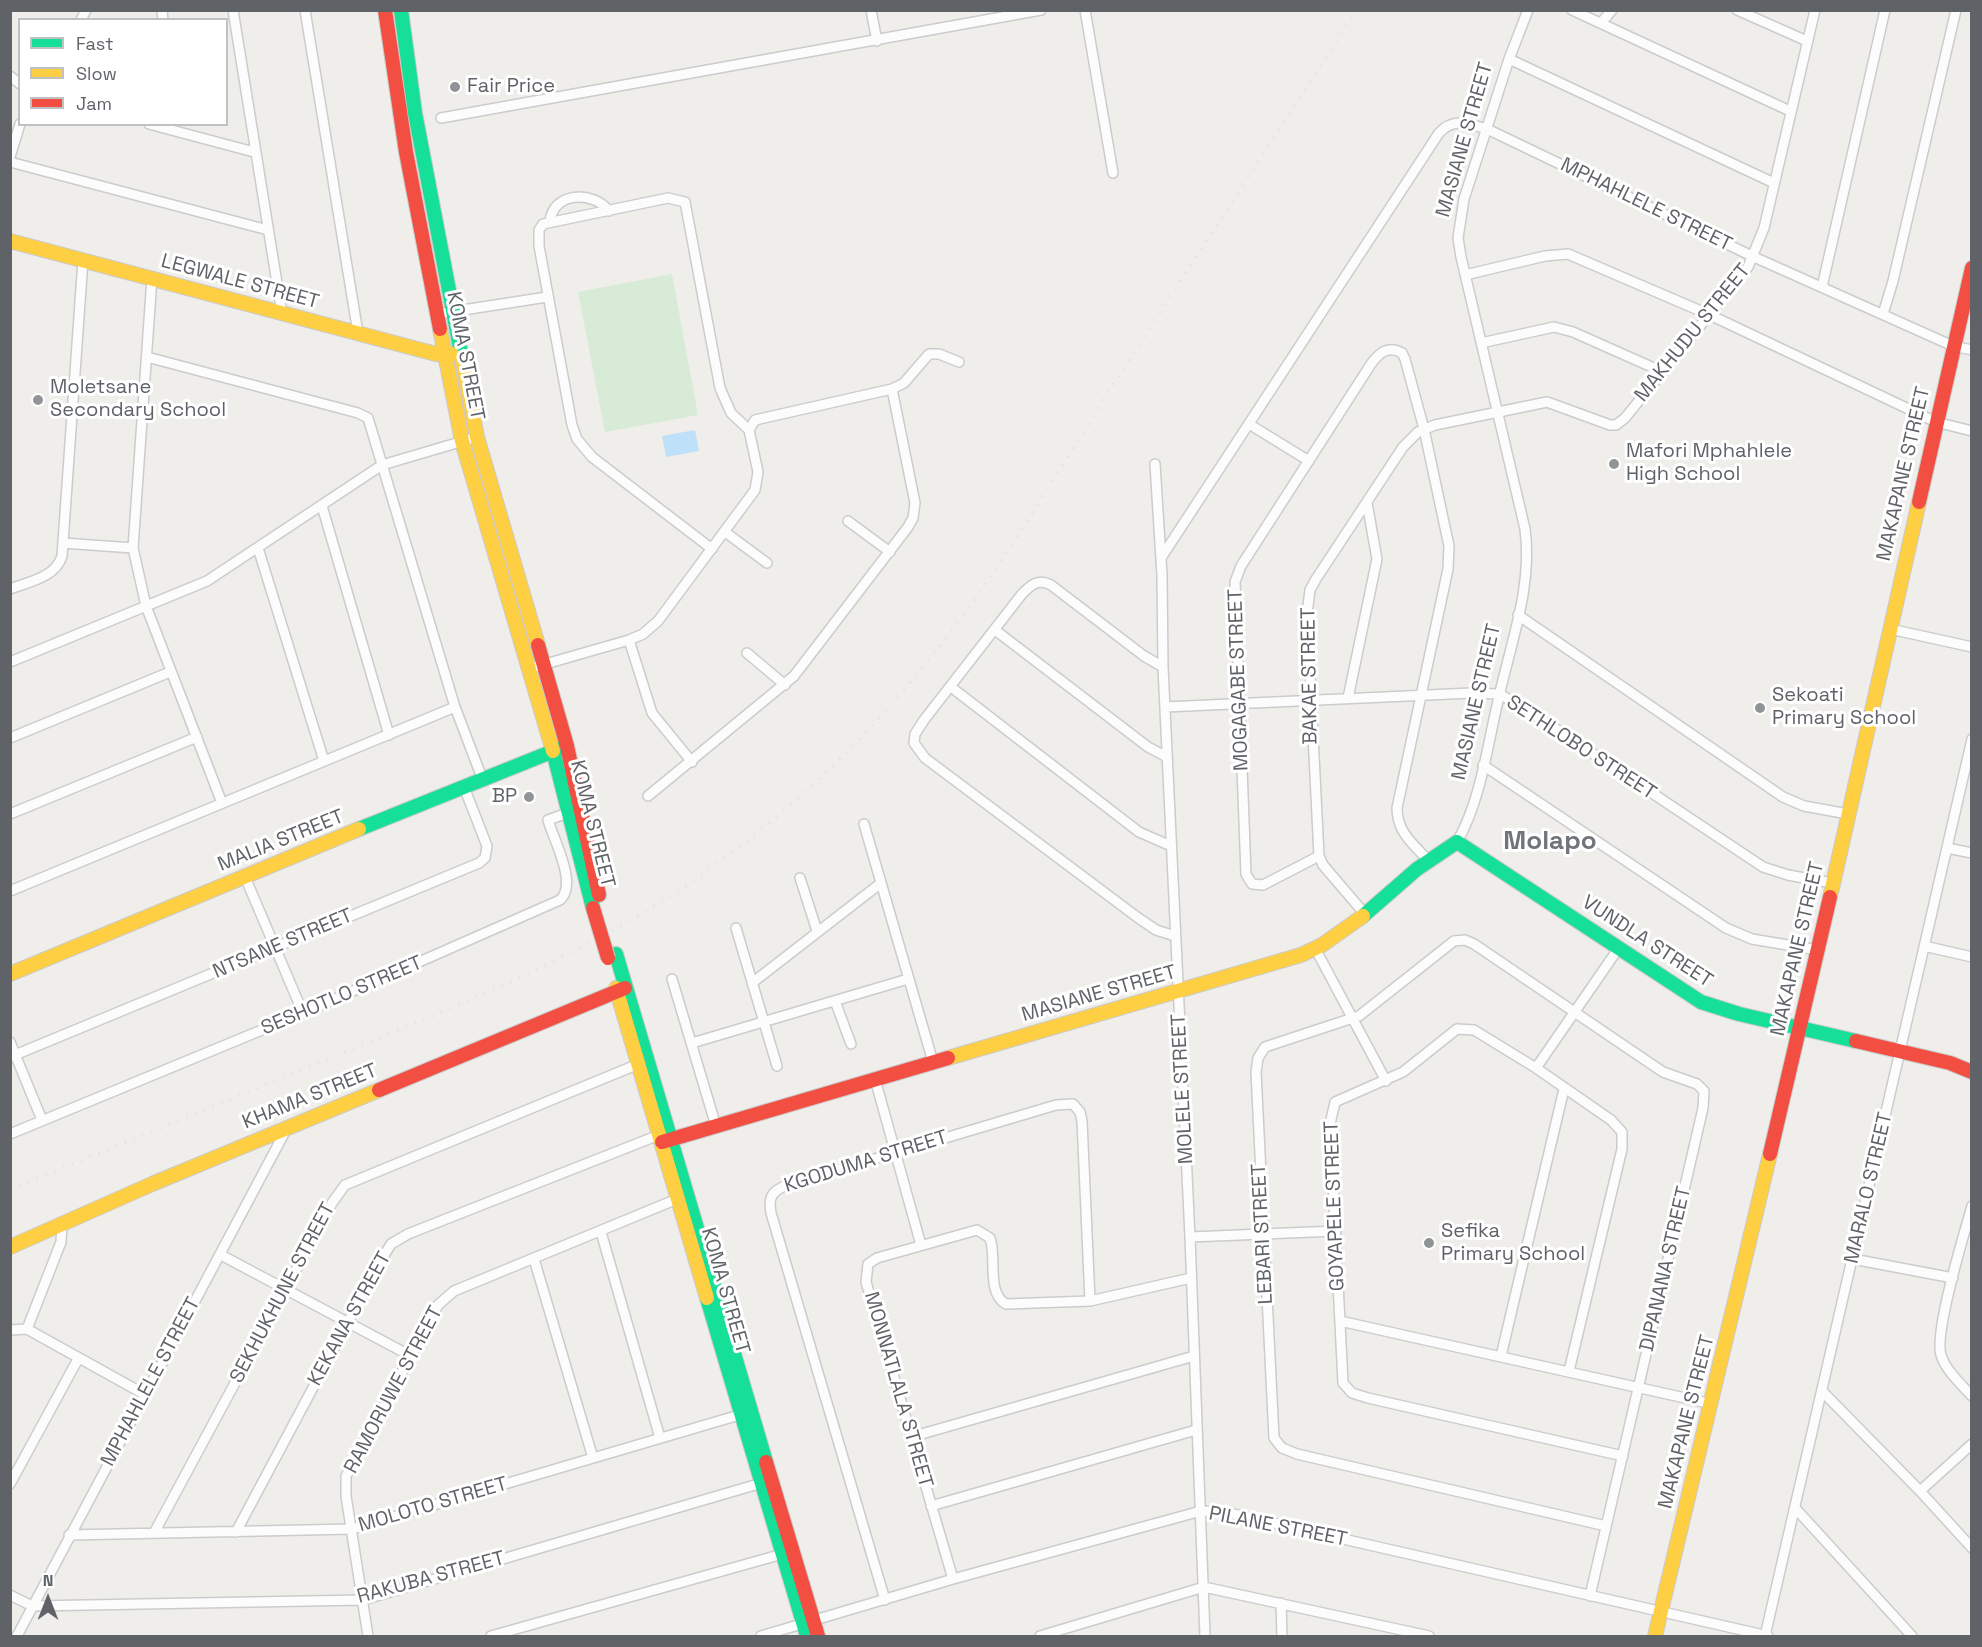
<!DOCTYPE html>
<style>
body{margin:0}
#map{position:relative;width:1982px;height:1647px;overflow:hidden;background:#efeeea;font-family:"Space Grotesk",sans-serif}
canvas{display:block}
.frame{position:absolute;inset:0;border:12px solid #5f6368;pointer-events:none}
.legend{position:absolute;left:18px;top:18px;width:210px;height:108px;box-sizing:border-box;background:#fff;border:2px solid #bfc1c3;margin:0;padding:8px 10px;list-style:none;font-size:18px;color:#5f6368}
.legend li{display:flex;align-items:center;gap:12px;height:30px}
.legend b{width:30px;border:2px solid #bfc1c3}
.north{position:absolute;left:18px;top:1569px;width:60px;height:60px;-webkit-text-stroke:4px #fff;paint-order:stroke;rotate:0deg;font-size:16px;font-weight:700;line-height:24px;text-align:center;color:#5f6368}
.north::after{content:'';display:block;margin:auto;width:21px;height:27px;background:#5f6368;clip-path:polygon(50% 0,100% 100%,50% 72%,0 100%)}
</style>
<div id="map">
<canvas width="1982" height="1647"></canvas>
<div class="frame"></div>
<ul class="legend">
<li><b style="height:8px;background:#16e098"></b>Fast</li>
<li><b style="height:8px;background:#ffcf43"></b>Slow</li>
<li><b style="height:8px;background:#f24e42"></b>Jam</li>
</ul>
<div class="north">N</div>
</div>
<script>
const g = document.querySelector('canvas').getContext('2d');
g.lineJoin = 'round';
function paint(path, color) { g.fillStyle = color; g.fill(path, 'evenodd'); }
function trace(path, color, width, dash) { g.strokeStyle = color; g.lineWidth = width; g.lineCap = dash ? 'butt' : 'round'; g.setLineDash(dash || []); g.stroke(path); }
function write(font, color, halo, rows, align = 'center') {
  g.font = font + ' "Space Grotesk",sans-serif'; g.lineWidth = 6; g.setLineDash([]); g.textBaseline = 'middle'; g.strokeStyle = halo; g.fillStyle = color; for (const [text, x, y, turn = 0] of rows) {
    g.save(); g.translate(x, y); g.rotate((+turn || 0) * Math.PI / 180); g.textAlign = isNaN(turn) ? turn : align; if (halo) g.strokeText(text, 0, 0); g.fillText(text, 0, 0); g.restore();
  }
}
const green = new Path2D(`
 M672,274L698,415L605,432L578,292Z`);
const water = new Path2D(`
 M695,430L699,451L666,457L662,436Z`);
const street = new Path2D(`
 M162,10L163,20
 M233,10L282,314
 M305,10L358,333
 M871,10L877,41
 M1085,10L1113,173
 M1572,10L1790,111
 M1737,10L1807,41
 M81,20L86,10
 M1601,23L1612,10
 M1509,59L1774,183
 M10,76L20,84
 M441,118L1041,10
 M149,124L254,152
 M10,157L20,124
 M10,162L268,230
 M550,222C552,192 593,190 609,211
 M1465,275L1545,256L1568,254L1710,315L1936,422L1972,431
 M152,278L133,548L146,606L222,803
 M1822,287L1885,10
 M437,314L547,297
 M1883,314L1893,281L1956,10
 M1481,343L1554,327L1573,332L1663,372
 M147,357L358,413L368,418L455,707L482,778
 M1249,424L1309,461
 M1155,464L1162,575L1163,667L1190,1237L1205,1636
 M322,506L389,735
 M848,521L890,552
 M725,532L767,563
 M63,543L133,548
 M258,548L324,761
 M712,549L592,457L577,439L572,425L539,246V230L543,224L668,198L685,202L720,388L731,413L749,430
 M1161,558L1439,133C1454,117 1468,124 1487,129L1754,257L1953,346L1972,350
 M10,589C29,582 56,577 62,556L83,260
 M1518,615L1783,797L1804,806L1848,814
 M1890,629L1972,647
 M995,630L1148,747L1167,757
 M629,640L652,713L692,762
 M747,653L785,685
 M10,662L207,581L382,465L477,437
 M1163,667L1144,656L1051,585C1038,578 1031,585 1022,594L924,720L915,734L914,743L925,758L1137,917L1156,930L1175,936
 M528,669L629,640L643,634L658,621L755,490L758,472L749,430L755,420L892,389L904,383L929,354H939L959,362
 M951,687L1139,832L1171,846
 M1348,698L1377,559L1367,503
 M1165,707L1472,693L1499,694L1523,707L1763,867L1788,875L1832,883
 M10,738L170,672
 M1483,765L1726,928L1752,939L1818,950
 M648,796L794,676L908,527L913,518L915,503L892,389
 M10,814L197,737
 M864,824L933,1062
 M1457,842C1481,800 1487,747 1498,701C1510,645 1533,586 1525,529L1461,257L1458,238L1464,199L1509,59L1528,10
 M1947,848L1972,853
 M1319,856L1263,885L1252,884L1246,874L1235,582L1241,566L1371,364C1379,353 1388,345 1402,353L1405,359L1424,429L1449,546L1448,569L1397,808C1397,832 1413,844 1428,860
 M245,877L303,1013
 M800,878L817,931
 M10,891L455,707
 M1364,913L1323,865L1319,856L1307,614L1310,590L1316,579L1403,447L1418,432L1435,425L1547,402L1610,425H1616L1625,418L1748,267L1764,228L1815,10
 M736,928L777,1066
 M1924,946L1972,957
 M1316,950L1386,1081
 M672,979L716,1126
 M752,983L881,883
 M835,1001L851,1044
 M10,1042L42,1120
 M692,1043L908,979
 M10,1057L479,863L485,858L487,846L464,787
 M1536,1068L1618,949
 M875,1079L921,1245
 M10,1134L303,1013L560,900C578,884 554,841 548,820L573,811
 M1972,1206C1964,1234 1934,1332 1941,1355C1946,1371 1961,1384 1972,1396
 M601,1232L660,1438
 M1190,1237L1336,1231
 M221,1255L409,1355
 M534,1259L593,1458
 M1853,1259L1953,1278
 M1340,1321L1712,1404
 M27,1329L61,1242L62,1222
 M10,1330L27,1329L144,1394
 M1501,1356L1564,1089
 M1569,1371L1622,1149V1132L1611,1120L1536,1068L1474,1030L1457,1029L1403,1072L1335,1102L1330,1124L1343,1383L1352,1393L1368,1398L1623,1456
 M1822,1391L1920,1491L1972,1548
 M911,1437L1194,1356
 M10,1484L78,1359
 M1920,1491L1972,1444
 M931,1506L1196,1430
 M1796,1509L1912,1636
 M236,1532L380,1262L391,1244L408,1234L664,1133
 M154,1533L332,1203L345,1185L641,1063
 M69,1535L352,1529L746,1413
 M953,1579L866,1282L868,1264L877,1258L977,1230L990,1238C997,1257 986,1293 1006,1304L1090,1301L1191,1278
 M10,1595L32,1606L363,1600L765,1482
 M1590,1596L1703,1108L1704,1091L1697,1084L1663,1072L1474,944L1465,940L1454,941L1359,1016L1265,1047L1258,1058L1256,1072L1274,1438L1282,1448L1297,1454L1606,1526
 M885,1600L771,1213C768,1197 772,1191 787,1185L1056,1105L1073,1104L1080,1112L1082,1121L1090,1301
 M1281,1603L1282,1636
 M17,1636L287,1128
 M368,1636L346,1496V1476L438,1305L454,1291L682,1197
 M491,1636L786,1553
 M761,1636L953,1579L1201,1511L1225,1512L1768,1636
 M1040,1636L1204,1587L1429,1636
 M1765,1636L1972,739`);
const fast = new Path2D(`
 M401,10L415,113L462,358
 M553,751L593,908
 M359,829L561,748
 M1363,916L1417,869L1457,842L1701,1002L1739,1014L1856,1041
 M616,954L766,1462
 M707,1298L807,1636`);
const slow = new Path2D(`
 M10,241L436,354H452
 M440,329L462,441L553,751
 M462,358L477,437L538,645
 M1830,897L1919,502
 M10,974L359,829
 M616,988L707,1298
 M948,1058L1301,955L1322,945L1363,916
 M10,1247L152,1184L379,1090
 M1655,1636L1770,1154`);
const jam = new Path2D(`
 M385,10L406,152L440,329
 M1919,502L1972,268
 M538,645L567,746L599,895
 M1856,1041L1950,1063L1972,1072
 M379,1090L625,988
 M662,1142L948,1058
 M1770,1154L1830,897
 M766,1462L818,1636`);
const rail = new Path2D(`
 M10,1189C126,1143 240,1095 355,1048C464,1003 573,959 673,894C764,835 845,761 914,678C990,587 1054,477 1118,377C1197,255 1277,133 1357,10`);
const jamBridge = new Path2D(`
 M593,908L608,958`);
const markers = [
 [455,87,6,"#919496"],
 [38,400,6,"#919496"],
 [1614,464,6,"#919496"],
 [1760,708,6,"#919496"],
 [529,797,6,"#919496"],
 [1429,1243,6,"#919496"]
];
const poiNames = [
 ["Fair Price",467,87],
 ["Moletsane",50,388],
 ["Secondary School",50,411],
 ["Mafori Mphahlele",1626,452],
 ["High School",1626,475],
 ["Sekoati",1772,696],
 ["Primary School",1772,719],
 ["BP",517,797,"right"],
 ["Sefika",1441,1232],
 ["Primary School",1441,1255]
];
const streetNames = [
 ["MASIANE STREET",1465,140,-74],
 ["MPHAHLELE STREET",1646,205,26],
 ["LEGWALE STREET",240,282,15],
 ["MAKHUDU STREET",1693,333,-51],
 ["KOMA STREET",465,356,79],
 ["MAKAPANE STREET",1904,474,-77],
 ["BAKAE STREET",1310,676,-91],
 ["MOGAGABE STREET",1239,680,-92],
 ["MASIANE STREET",1477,702,-77],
 ["SETHLOBO STREET",1581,748,33],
 ["KOMA STREET",592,824,76],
 ["MALIA STREET",281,841,-22],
 ["VUNDLA STREET",1647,942,33],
 ["NTSANE STREET",283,944,-23],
 ["MAKAPANE STREET",1798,949,-77],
 ["MASIANE STREET",1099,994,-16],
 ["SESHOTLO STREET",342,996,-23],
 ["MOLELE STREET",1183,1089,-93],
 ["KHAMA STREET",310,1097,-22],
 ["KGODUMA STREET",866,1162,-17],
 ["MARALO STREET",1869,1188,-77],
 ["GOYAPELE STREET",1335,1206,-92],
 ["LEBARI STREET",1263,1234,-93],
 ["DIPANANA STREET",1666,1269,-77],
 ["KOMA STREET",725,1291,74],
 ["SEKHUKHUNE STREET",283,1293,-62],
 ["KEKANA STREET",350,1319,-61],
 ["MPHAHLELE STREET",151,1382,-62],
 ["RAMORUWE STREET",394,1390,-62],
 ["MONNATLALA STREET",898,1390,74],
 ["MAKAPANE STREET",1687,1422,-76],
 ["MOLOTO STREET",433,1505,-16],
 ["PILANE STREET",1278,1527,11],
 ["RAKUBA STREET",431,1578,-15]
];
const districtNames = [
 ["Molapo",1550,842]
];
paint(green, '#d8ebd6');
paint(water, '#bfe0f9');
trace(street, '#cbcccc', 12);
trace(fast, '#cacacb', 16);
trace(slow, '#cacacb', 16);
trace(jam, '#cacacb', 16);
trace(street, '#fdfcfc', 9);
trace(fast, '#16e098', 14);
trace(slow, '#ffcf43', 14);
trace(jam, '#f24e42', 14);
trace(rail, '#e4e4e4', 3, [1.5, 8]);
trace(jamBridge, '#cacacb', 16, []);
trace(jamBridge, '#f24e42', 14);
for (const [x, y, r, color] of markers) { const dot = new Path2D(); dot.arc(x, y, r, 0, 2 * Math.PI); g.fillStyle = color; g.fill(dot); trace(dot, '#fff', 2); }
write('20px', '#5f6368', '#fff', poiNames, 'left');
write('20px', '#5f6368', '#fff', streetNames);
write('bold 26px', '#70757a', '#fff', districtNames);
</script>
